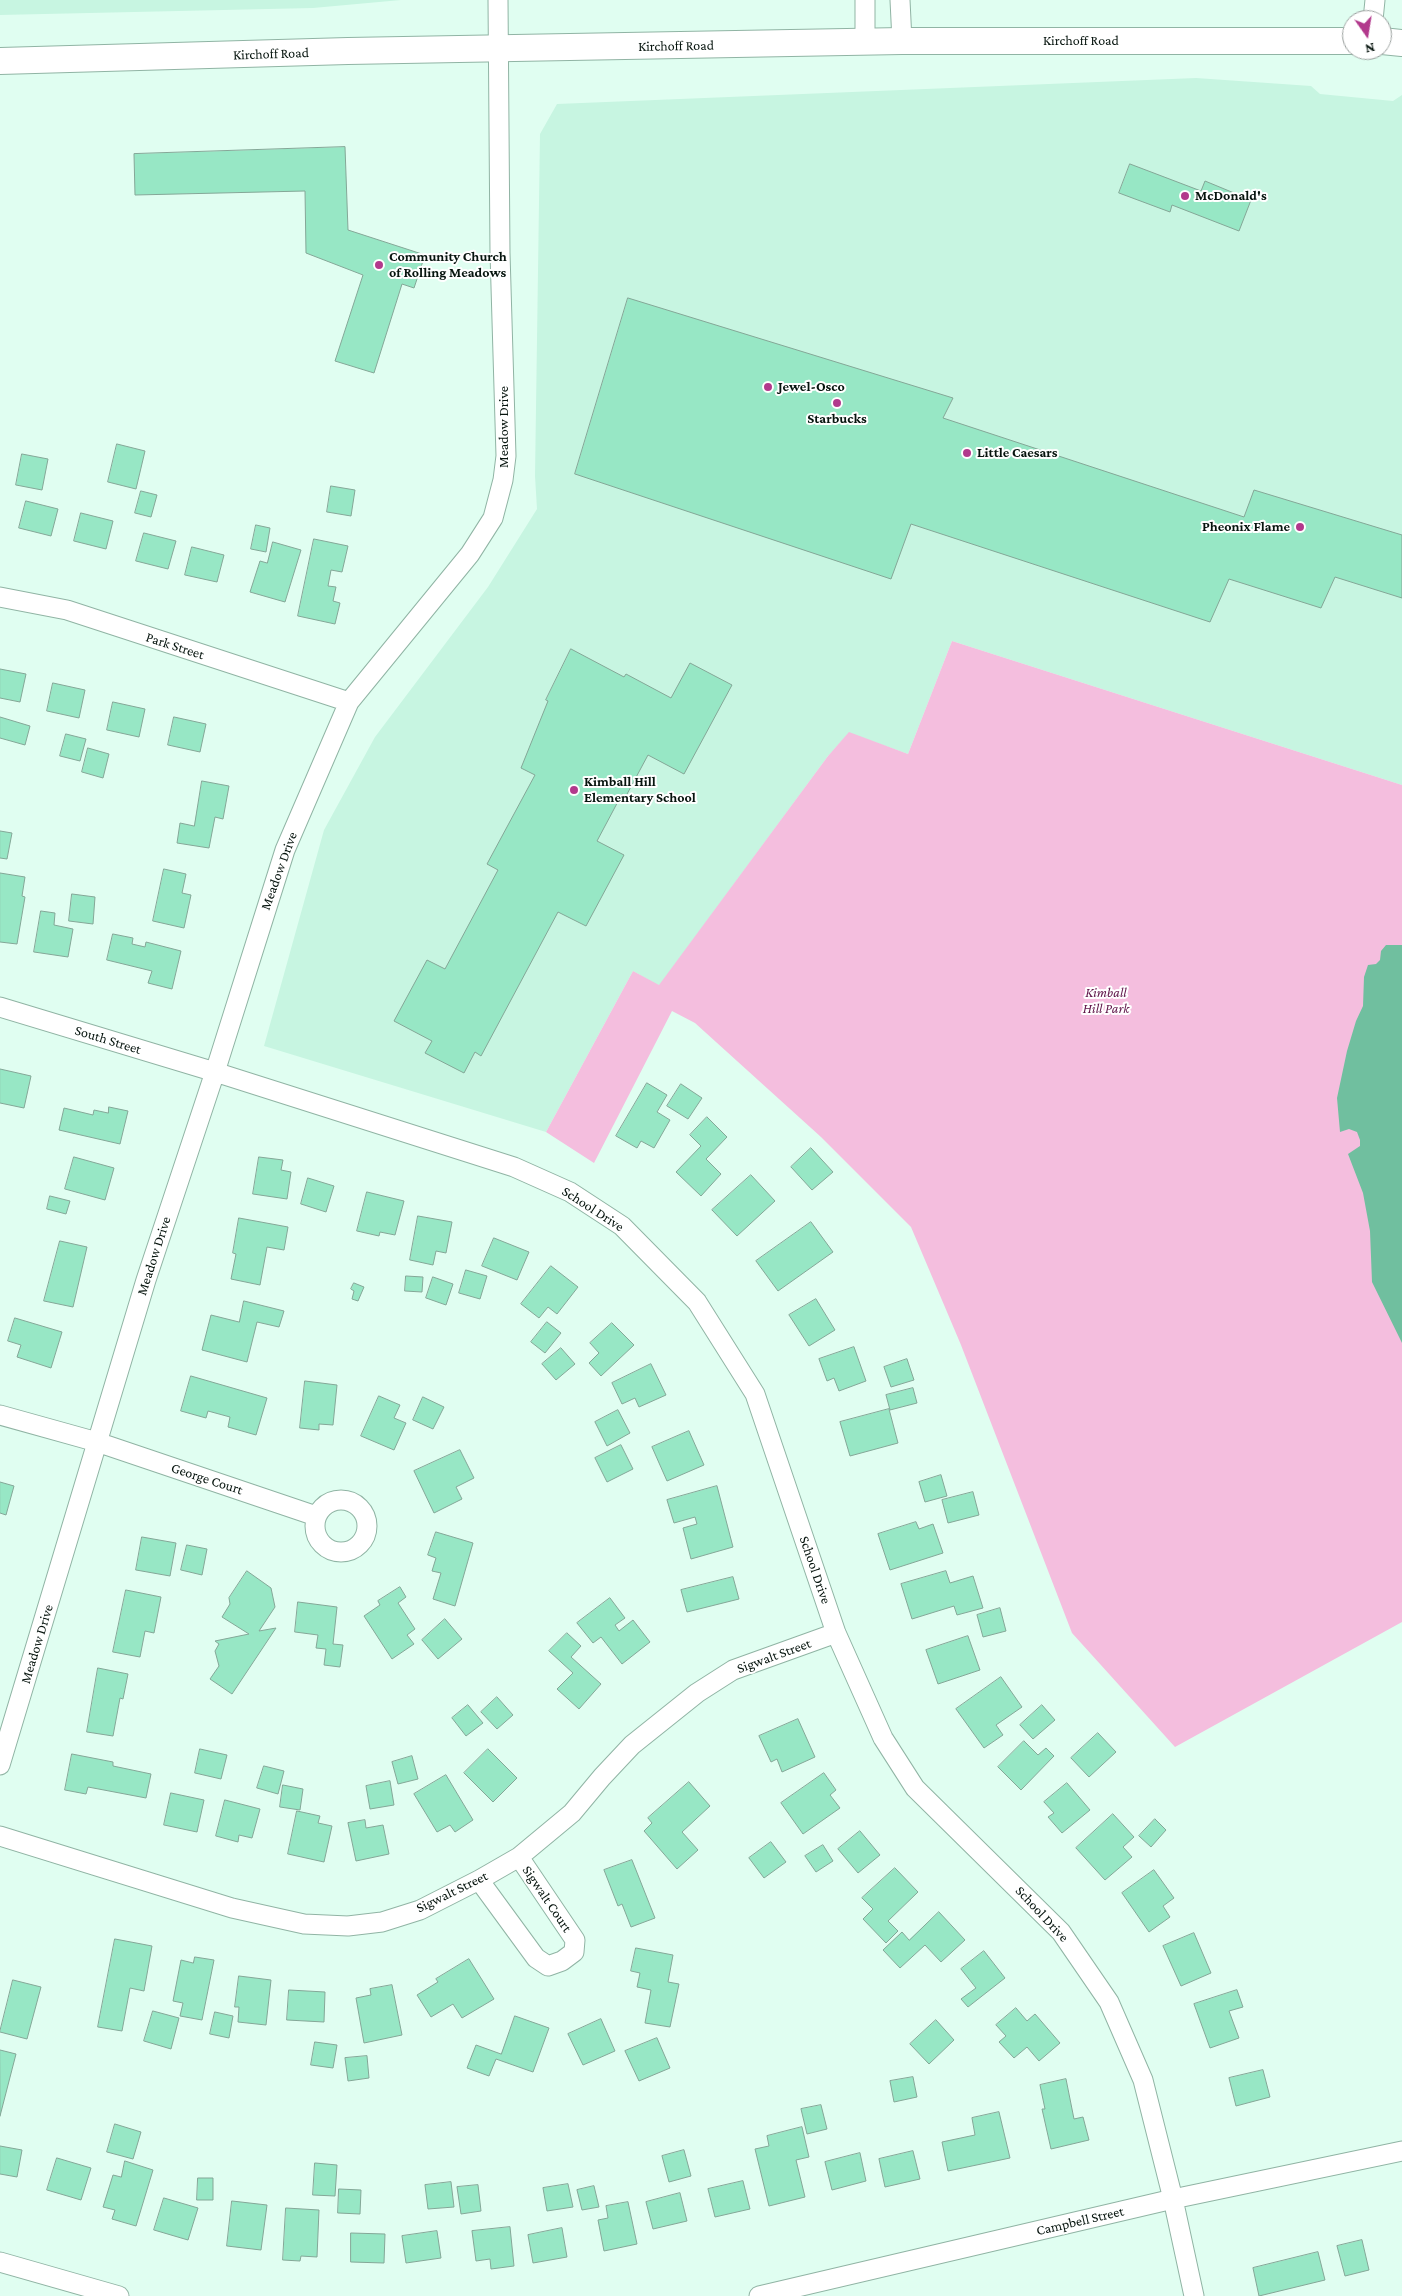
<!DOCTYPE html>
<style>
body{margin:0}
#map{position:relative;width:1402px;height:2296px;overflow:hidden;background:#e0fef1;font-family:"Crimson Pro",serif}
canvas{display:block}
.north{position:absolute;left:1342px;top:10px;width:50px;height:50px;box-sizing:border-box;background:#fff;border:1px solid #9ba19f;border-radius:50%;rotate:167deg;font-size:14px;font-weight:700;line-height:20px;text-align:center;color:#06140e}
.north::after{content:'';display:block;margin:auto;width:18px;height:22px;background:#b2398c;clip-path:polygon(50% 0,100% 100%,50% 72%,0 100%)}
</style>
<div id="map">
<canvas width="1402" height="2296"></canvas>
<div class="north">N</div>
</div>
<script>
const g = document.querySelector('canvas').getContext('2d');
g.lineJoin = 'round';
function paint(path, color) { g.fillStyle = color; g.fill(path, 'evenodd'); }
function trace(path, color, width, dash) { g.strokeStyle = color; g.lineWidth = width; g.lineCap = dash ? 'butt' : 'round'; g.setLineDash(dash || []); g.stroke(path); }
function write(font, color, halo, rows, align = 'center') {
  g.font = font + ' "Crimson Pro",serif'; g.lineWidth = 4; g.setLineDash([]); g.textBaseline = 'middle'; g.strokeStyle = halo; g.fillStyle = color; for (const [text, x, y, turn = 0] of rows) {
    g.save(); g.translate(x, y); g.rotate((+turn || 0) * Math.PI / 180); g.textAlign = isNaN(turn) ? turn : align; if (halo) g.strokeText(text, 0, 0); g.fillText(text, 0, 0); g.restore();
  }
}
const built = new Path2D(`
 M0,0H401L313,8L0,15Z
 M1196,78L1311,86L1320,94L1393,101L1402,95V785L952,641L908,754L849,733L828,756L659,986L633,971L546,1132L264,1046L324,830L375,737L488,587L537,509L535,476L540,134L557,104Z`);
const green = new Path2D(`
 M952,641L1402,785V1622L1175,1747L1072,1633L961,1345L911,1227L821,1137L695,1023L672,1011L594,1163L546,1132L633,971L659,985L828,756L849,732L908,754Z`);
const water = new Path2D(`
 M1386,945H1402V1343L1372,1282L1370,1231L1363,1193L1348,1154L1360,1146V1140L1357,1132L1349,1129L1340,1132L1337,1098L1347,1051L1356,1021L1363,1006L1364,977L1368,965L1376,964L1380,960L1381,951Z`);
const building = new Path2D(`
 M345,147L348,230L425,255L414,288L402,284L374,373L335,361L363,275L306,253L305,191L135,195L134,154Z
 M1130,164L1201,191L1205,181L1251,200L1239,231L1172,205L1170,212L1119,193Z
 M628,298L953,398L943,418L1244,517L1254,490L1402,535V598L1335,577L1321,608L1229,579L1210,622L911,524L891,579L575,474Z
 M117,444L145,451L136,489L108,482Z
 M22,454L48,459L42,490L16,485Z
 M331,486L355,490L351,516L327,512Z
 M141,491L157,495L151,517L135,513Z
 M26,501L58,509L51,536L19,528Z
 M81,513L113,521L106,549L74,541Z
 M256,525L270,528L266,552L251,549Z
 M144,533L176,541L168,569L136,561Z
 M314,539L348,546L342,572L331,570L328,586L336,587L333,601L340,603L335,624L298,616Z
 M273,542L301,550L285,602L250,592L260,561L267,563Z
 M192,547L224,555L217,582L185,575Z
 M571,649L624,677L626,674L671,698L690,663L732,685L684,774L648,755L626,796L622,794L597,841L624,855L586,926L558,912L481,1056L475,1052L464,1073L425,1053L432,1041L394,1021L427,960L445,969L498,870L487,864L535,775L521,768L548,701L546,700Z
 M0,669L26,674L20,702L0,698Z
 M53,683L85,690L79,718L47,711Z
 M113,702L145,709L139,737L107,730Z
 M0,717L30,726L25,745L0,738Z
 M174,717L206,724L200,752L168,745Z
 M66,734L86,739L80,761L60,756Z
 M88,748L109,754L103,778L82,772Z
 M202,781L229,786L223,819L215,817L209,848L177,843L180,823L194,826Z
 M0,831L12,833L7,859L0,858Z
 M164,869L186,874L182,893L191,895L184,928L153,921Z
 M0,873L25,877L22,896L25,897L17,944L0,942Z
 M72,894L95,897L93,924L69,921Z
 M41,911L55,913L54,925L73,929L68,957L34,952Z
 M113,934L133,938L132,944L145,947L146,942L181,951L172,989L148,983L152,971L107,960Z
 M0,1069L31,1076L24,1108L0,1103Z
 M647,1083L667,1095L657,1112L670,1120L654,1148L641,1141L637,1148L616,1136Z
 M681,1084L702,1098L688,1119L667,1106Z
 M109,1107L128,1111L120,1144L59,1130L64,1108L93,1115L94,1110L108,1113Z
 M707,1117L727,1137L706,1159L721,1174L701,1196L676,1172L701,1146L690,1135Z
 M811,1148L833,1172L812,1190L791,1167Z
 M74,1157L114,1168L105,1200L65,1189Z
 M259,1157L283,1160L281,1170L291,1172L287,1199L253,1194Z
 M751,1175L775,1201L737,1236L712,1210Z
 M308,1178L334,1186L326,1212L301,1204Z
 M367,1192L404,1201L395,1235L380,1232L379,1236L357,1231Z
 M50,1196L70,1201L66,1214L47,1209Z
 M418,1216L452,1222L446,1253L436,1251L433,1265L410,1260Z
 M239,1218L288,1227L284,1250L267,1247L260,1285L231,1279L236,1254L233,1253Z
 M811,1222L833,1252L778,1291L756,1261Z
 M494,1238L529,1252L517,1280L482,1266Z
 M60,1241L87,1247L73,1307L44,1301Z
 M551,1266L578,1287L557,1314L548,1307L539,1318L521,1304Z
 M466,1270L487,1276L480,1299L459,1293Z
 M406,1276L423,1277L422,1292L405,1291Z
 M433,1277L453,1284L446,1305L426,1298Z
 M354,1283L364,1287L358,1301L352,1299L354,1291L351,1289Z
 M816,1299L835,1330L809,1346L789,1315Z
 M244,1301L284,1311L279,1327L257,1322L247,1362L202,1350L211,1315L239,1322Z
 M15,1318L62,1332L51,1368L17,1357L21,1345L8,1341Z
 M547,1322L561,1333L545,1353L531,1342Z
 M612,1323L634,1345L601,1376L589,1363L599,1353L590,1343Z
 M854,1347L866,1381L839,1391L834,1378L827,1381L819,1359Z
 M561,1348L575,1364L556,1380L542,1364Z
 M907,1359L914,1380L891,1387L884,1367Z
 M651,1364L666,1395L639,1407L635,1398L622,1404L612,1383Z
 M191,1376L267,1398L256,1435L228,1427L230,1417L208,1411L206,1418L181,1411Z
 M305,1381L337,1385L333,1425L319,1424V1430L300,1428Z
 M913,1388L917,1403L890,1410L886,1395Z
 M379,1396L400,1405L394,1418L406,1423L394,1450L361,1436Z
 M423,1397L444,1407L433,1429L413,1420Z
 M889,1409L898,1443L850,1456L840,1422Z
 M618,1410L630,1433L607,1446L595,1422Z
 M689,1431L704,1465L667,1481L652,1447Z
 M621,1445L633,1469L607,1482L595,1458Z
 M460,1450L474,1478L456,1487L462,1499L434,1513L414,1471Z
 M941,1475L947,1496L925,1502L919,1482Z
 M0,1482L14,1486L6,1515L0,1513Z
 M717,1486L733,1547L691,1559L683,1528L697,1524L695,1517L674,1523L667,1500Z
 M973,1492L979,1515L948,1523L942,1500Z
 M916,1522L919,1529L933,1524L943,1553L890,1570L878,1534Z
 M436,1532L473,1543L455,1606L433,1599L441,1573L432,1571L436,1558L428,1555Z
 M142,1537L176,1543L170,1576L136,1570Z
 M187,1545L207,1549L202,1575L181,1570Z
 M247,1571L271,1588L275,1607L259,1631L276,1628L232,1694L210,1679L219,1666L215,1651L219,1644L215,1641L249,1634L222,1617L230,1604L229,1598Z
 M946,1571L950,1583L973,1576L983,1608L957,1615L954,1606L912,1619L901,1584Z
 M733,1577L739,1599L687,1612L681,1590Z
 M400,1587L406,1597L398,1603L415,1629L407,1635L414,1644L392,1659L364,1616L380,1605L378,1601Z
 M126,1590L161,1597L154,1633L145,1631L140,1657L113,1652Z
 M610,1598L625,1618L615,1625L619,1631L633,1620L650,1642L622,1664L601,1637L593,1643L577,1623Z
 M298,1602L337,1607L333,1644L343,1645L340,1667L324,1665L326,1649L316,1648L318,1635L295,1632Z
 M1000,1608L1006,1631L983,1637L977,1615Z
 M445,1619L462,1639L438,1659L422,1640Z
 M567,1633L581,1646L571,1657L601,1684L579,1709L557,1689L573,1673L549,1651Z
 M968,1636L980,1670L938,1684L926,1650Z
 M98,1668L128,1674L123,1699L120,1698L113,1736L87,1732Z
 M1001,1677L1022,1707L996,1725L1003,1735L984,1748L956,1709Z
 M497,1697L513,1715L497,1729L481,1712Z
 M468,1705L483,1723L466,1736L452,1718Z
 M1042,1705L1055,1720L1033,1739L1020,1725Z
 M798,1719L815,1757L782,1772L777,1759L771,1762L759,1736Z
 M1098,1733L1116,1752L1089,1777L1071,1758Z
 M1024,1741L1038,1755L1046,1748L1054,1756L1021,1790L998,1767Z
 M200,1749L227,1755L221,1779L195,1773Z
 M488,1749L517,1778L493,1802L464,1773Z
 M72,1754L113,1762V1766L151,1774L146,1798L88,1787L86,1794L65,1790Z
 M412,1756L418,1779L398,1784L392,1762Z
 M264,1766L284,1771L278,1794L257,1788Z
 M824,1773L836,1790L830,1795L840,1808L803,1834L781,1803Z
 M446,1775L473,1820L455,1832L450,1825L437,1832L414,1794Z
 M390,1781L394,1805L370,1809L366,1786Z
 M689,1782L710,1806L682,1832L698,1850L677,1869L644,1831L652,1823L648,1818Z
 M1067,1783L1090,1810L1062,1833L1048,1817L1054,1813L1044,1802Z
 M283,1785L303,1789L300,1810L280,1807Z
 M171,1793L204,1800L197,1832L164,1825Z
 M225,1800L260,1809L252,1838L239,1835L238,1842L216,1836Z
 M297,1811L320,1816L318,1823L332,1826L324,1862L288,1854Z
 M1113,1814L1134,1837L1123,1847L1132,1857L1105,1880L1076,1848Z
 M1155,1819L1166,1830L1151,1847L1139,1836Z
 M365,1820L366,1828L383,1825L389,1854L356,1861L348,1823Z
 M860,1831L880,1855L858,1873L838,1849Z
 M771,1842L786,1862L764,1878L749,1858Z
 M823,1845L833,1861L816,1872L805,1856Z
 M632,1860L655,1918L631,1927L622,1904L618,1906L604,1870Z
 M895,1868L918,1892L888,1921L898,1931L886,1943L863,1919L873,1909L862,1898Z
 M1154,1870L1174,1898L1163,1906L1170,1917L1149,1932L1122,1893Z
 M939,1912L965,1940L941,1962L925,1945L900,1968L883,1950L902,1932L909,1940Z
 M1194,1933L1211,1973L1181,1986L1163,1946Z
 M115,1939L152,1946L144,1991L130,1988L122,2031L98,2027Z
 M636,1948L673,1955L668,1982L679,1984L670,2027L645,2023L651,1990L637,1987L640,1973L631,1971Z
 M984,1951L1005,1978L968,2007L961,1999L976,1988L961,1969Z
 M195,1957L214,1960L202,2020L180,2016L183,2003L173,2001L181,1960L193,1963Z
 M469,1959L494,1999L462,2018L453,2004L431,2017L417,1995L438,1982L436,1979Z
 M239,1976L271,1980L266,2025L238,2022L239,2007H235Z
 M13,1980L41,1987L27,2039L0,2032Z
 M392,1985L402,2035L364,2043L356,1998L371,1995L370,1989Z
 M289,1990L325,1992L324,2022L287,2020Z
 M1237,1990L1243,2007L1229,2011L1239,2038L1210,2048L1194,2004Z
 M1016,2008L1027,2021L1035,2014L1060,2043L1039,2061L1027,2047L1014,2058L999,2042L1006,2036L996,2025Z
 M153,2011L179,2018L171,2049L144,2041Z
 M215,2012L233,2016L229,2038L210,2034Z
 M515,2016L549,2028L533,2072L496,2059L489,2076L467,2068L476,2045L501,2054Z
 M601,2019L615,2051L583,2065L568,2034Z
 M936,2020L954,2040L929,2064L910,2044Z
 M657,2038L670,2068L639,2081L625,2051Z
 M315,2042L337,2045L333,2068L311,2065Z
 M0,2050L16,2054L0,2116Z
 M367,2056L369,2078L348,2081L345,2058Z
 M1263,2070L1270,2097L1236,2106L1229,2078Z
 M913,2077L917,2097L894,2102L890,2081Z
 M1066,2079L1074,2119L1083,2117L1089,2140L1051,2149L1042,2109H1045L1040,2085Z
 M821,2105L827,2129L807,2134L801,2109Z
 M999,2112L1010,2158L948,2171L942,2142L975,2135L972,2118Z
 M115,2124L141,2132L133,2159L107,2152Z
 M802,2127L809,2157L796,2160L805,2197L769,2206L755,2149L769,2146L767,2136Z
 M0,2146L22,2150L17,2177L0,2174Z
 M684,2150L691,2176L669,2182L662,2156Z
 M913,2151L920,2179L885,2187L879,2159Z
 M860,2153L866,2181L832,2190L825,2162Z
 M57,2158L91,2168L81,2200L47,2190Z
 M125,2161L153,2170L136,2226L112,2219L115,2210L103,2207L113,2175L121,2177Z
 M315,2163L337,2165L335,2196L313,2195Z
 M198,2178H213V2200H197Z
 M743,2181L750,2209L715,2217L708,2189Z
 M451,2182L454,2207L428,2209L425,2185Z
 M568,2184L573,2207L547,2211L543,2188Z
 M478,2185L481,2211L461,2214L457,2187Z
 M594,2186L599,2207L582,2210L577,2190Z
 M339,2189L361,2190L360,2214L338,2213Z
 M680,2193L687,2221L653,2229L646,2202Z
 M164,2198L198,2208L188,2240L154,2230Z
 M232,2201L267,2205L261,2250L227,2246Z
 M628,2202L637,2244L604,2251L598,2220L608,2218L606,2206Z
 M286,2208L319,2210L317,2257L301,2256L300,2261L283,2260Z
 M510,2227L514,2266L491,2269L490,2259L476,2261L472,2231Z
 M562,2228L567,2257L533,2263L528,2235Z
 M437,2231L441,2258L406,2263L402,2236Z
 M351,2233L385,2234L384,2263L351,2262Z
 M1362,2240L1369,2270L1345,2276L1337,2246Z
 M1318,2252L1325,2280L1259,2296L1253,2268Z`);
const minor = new Path2D(`
 M900,0L902,41
 M1373,20L1375,0
 M865,42V0
 M0,597L67,610L349,702
 M0,1007L215,1072L514,1167L570,1192L622,1226L697,1302L755,1394L836,1633L883,1738L915,1788L1061,1932L1109,2002L1143,2080L1173,2199L1194,2296
 M0,1415L97,1442L316,1516
 M315 1526a26 26 0 1 1 52 0a26 26 0 1 1-52 0Z
 M0,1765L146,1280L215,1072L285,850L349,702L470,554L493,518L503,480L506,456L500,253L498,0
 M0,1836L232,1908L304,1924L348,1926L382,1922L420,1910L479,1880L519,1857L572,1813L602,1777L632,1745L697,1693L733,1670L836,1633
 M479,1880L536,1958L548,1966L562,1961L574,1952L575,1940L519,1857
 M0,2262L119,2296
 M759,2296L1173,2199L1402,2151`);
const secondary = new Path2D(`
 M1382,41L1402,43
 M0,61L348,51L902,41H1352`);
const markers = [
 [1185,196,5,"#b2398c"],
 [379,265,5,"#b2398c"],
 [768,387,5,"#b2398c"],
 [837,403,5,"#b2398c"],
 [967,453,5,"#b2398c"],
 [1300,527,5,"#b2398c"],
 [574,790,5,"#b2398c"]
];
const streetNames = [
 ["Kirchoff Road",1081,41],
 ["Kirchoff Road",676,46,-1],
 ["Kirchoff Road",271,54,-2],
 ["Meadow Drive",504,427,-90],
 ["Park Street",175,646,18],
 ["Meadow Drive",279,871,-70],
 ["South Street",108,1040,17],
 ["School Drive",593,1209,33],
 ["Meadow Drive",154,1256,-72],
 ["George Court",207,1479,18],
 ["School Drive",815,1570,71],
 ["Meadow Drive",37,1644,-73],
 ["Sigwalt Street",774,1656,-20],
 ["Sigwalt Street",452,1892,-26],
 ["Sigwalt Court",547,1899,56],
 ["School Drive",1042,1914,47],
 ["Campbell Street",1080,2221,-13]
];
const poiNames = [
 ["McDonald's",1195,196],
 ["Community Church",389,257],
 ["of Rolling Meadows",389,273],
 ["Jewel-Osco",778,387],
 ["Starbucks",837,419,"center"],
 ["Little Caesars",977,453],
 ["Pheonix Flame",1290,527,"right"],
 ["Kimball Hill",584,782],
 ["Elementary School",584,798]
];
const parkNames = [
 ["Kimball",1106,993],
 ["Hill Park",1106,1009]
];
paint(built, '#c7f5e1');
paint(green, '#f4bede');
paint(water, '#70bf9f');
paint(building, '#97e7c5');
trace(building, '#84a797', 1);
trace(minor, '#90b4a4', 21);
trace(secondary, '#90b4a4', 28);
trace(minor, '#fff', 19);
trace(secondary, '#fff', 26);
for (const [x, y, r, color] of markers) { const dot = new Path2D(); dot.arc(x, y, r, 0, 2 * Math.PI); g.fillStyle = color; g.fill(dot); trace(dot, '#fff', 2); }
write('14px', '#06140e', '#fff', streetNames);
write('bold 14px', '#06140e', '#fff', poiNames, 'left');
write('italic 14px', '#5f1549', '#fff', parkNames);
</script>
